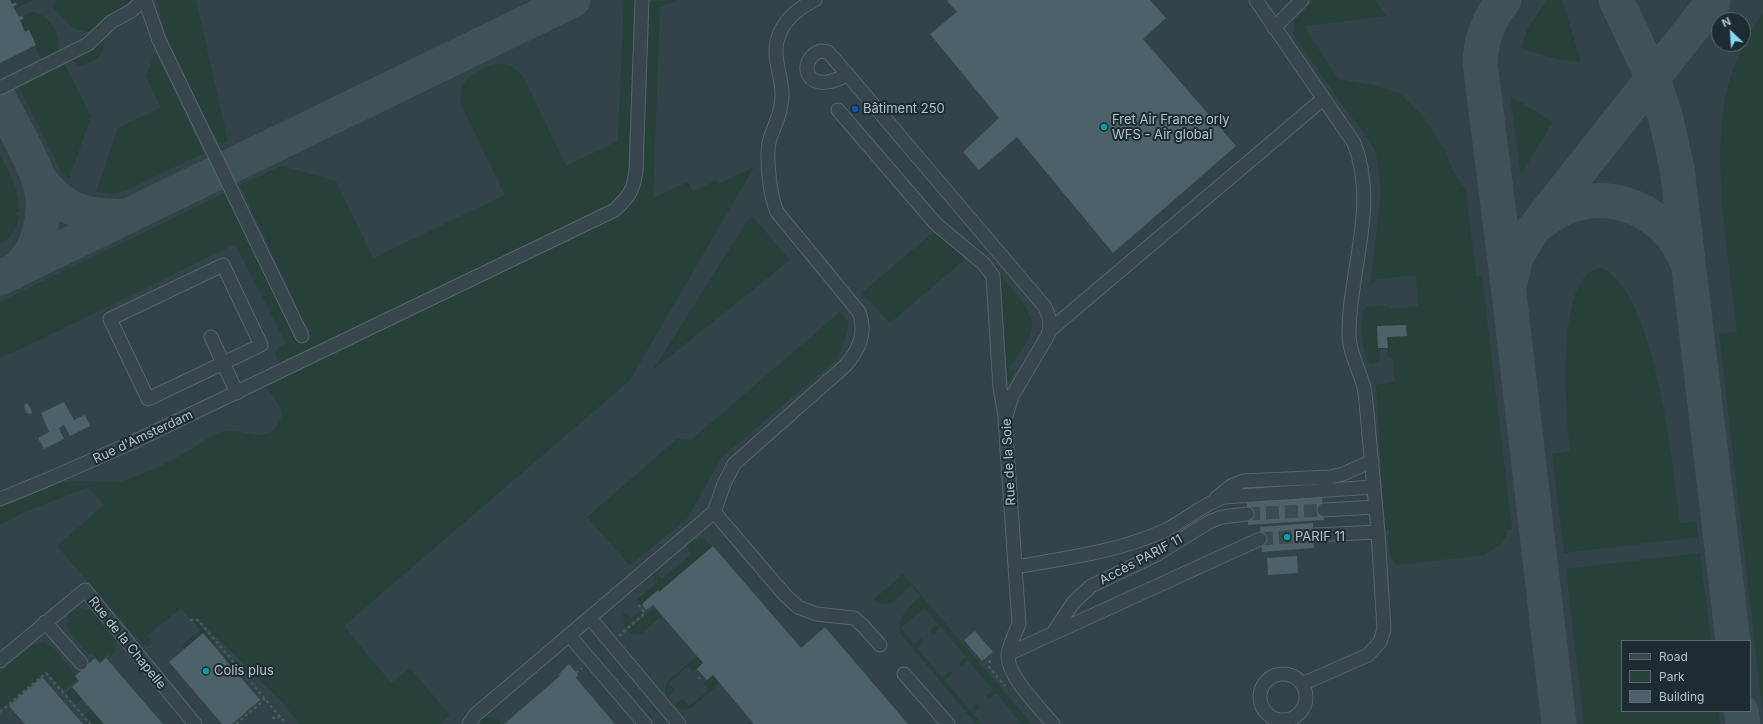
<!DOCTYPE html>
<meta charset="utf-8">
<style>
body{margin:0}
#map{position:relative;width:1763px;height:724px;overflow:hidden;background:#24363d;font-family:Inter,sans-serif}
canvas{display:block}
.legend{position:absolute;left:1621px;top:640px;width:130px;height:72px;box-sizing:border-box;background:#1d2c32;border:1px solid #59686e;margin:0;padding:5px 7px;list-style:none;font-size:12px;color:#b4c2c8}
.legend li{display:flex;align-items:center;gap:8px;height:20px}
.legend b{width:20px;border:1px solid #59686e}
.north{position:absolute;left:1711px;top:12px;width:40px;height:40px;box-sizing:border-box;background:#1d2c32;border:1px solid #59686e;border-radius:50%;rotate:335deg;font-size:11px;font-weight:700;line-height:16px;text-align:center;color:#b4c2c8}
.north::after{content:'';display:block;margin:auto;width:14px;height:18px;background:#8bd5f6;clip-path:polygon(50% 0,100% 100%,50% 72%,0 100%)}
</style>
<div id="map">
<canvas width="1763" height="724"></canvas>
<ul class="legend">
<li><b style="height:5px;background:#38474d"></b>Road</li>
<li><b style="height:11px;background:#27403a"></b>Park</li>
<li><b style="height:11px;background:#4d6168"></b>Building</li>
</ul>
<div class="north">N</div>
</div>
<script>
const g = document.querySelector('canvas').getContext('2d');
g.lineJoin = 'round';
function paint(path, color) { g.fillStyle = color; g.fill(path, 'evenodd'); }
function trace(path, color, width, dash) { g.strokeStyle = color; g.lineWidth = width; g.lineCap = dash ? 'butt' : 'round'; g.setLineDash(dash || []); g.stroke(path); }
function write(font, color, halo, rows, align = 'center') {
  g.font = font + ' Inter,sans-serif'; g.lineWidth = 4; g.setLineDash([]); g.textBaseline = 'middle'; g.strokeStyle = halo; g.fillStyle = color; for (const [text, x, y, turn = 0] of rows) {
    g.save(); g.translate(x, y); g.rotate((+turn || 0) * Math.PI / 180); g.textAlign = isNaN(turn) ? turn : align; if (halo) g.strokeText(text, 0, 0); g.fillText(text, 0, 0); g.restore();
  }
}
const airport = new Path2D(`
 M0,0H1763V724H0ZM1719,20H1743V44H1719ZM1622,641H1750V711H1622Z`);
const green = new Path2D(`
 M10,0H33L14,9L13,6L17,5L16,2L12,4Z
 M56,0H132L110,14L94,30L85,32L72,27L54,9L53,7Z
 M157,0H196L228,141L223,144L218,141L209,125L173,51L164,29Z
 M624,0H635L628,172C627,187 618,197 606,206L280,364L275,354L279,347L286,343L235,244L25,347L0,358V302L225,193L295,339L312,331L304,322L240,185L281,166L336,181L373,258L505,195L461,105C460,86 464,78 481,70C499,61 508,61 523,76L566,166L618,141V136Z
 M676,0L660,7L653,198L688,182L693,191L715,181L719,184L754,167L630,380L344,626L391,683L410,668L450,715L440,724H299L284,704L198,619L190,618L181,608L147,636L153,643L148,646L142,644L57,546L104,505L88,487L24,512L0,525V506C18,499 48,484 66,482C86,478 106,486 126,480C144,475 171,461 187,452C199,445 209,436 221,432C239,426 262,445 276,427C290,410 273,399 266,387L616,216L633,199L641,184L649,1Z
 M1314,0H1375L1387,16L1304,26L1338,79L1373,85L1399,93L1423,116L1446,152L1453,171L1466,190L1476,276L1482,277L1512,529L1508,530L1507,535L1500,545L1484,555L1397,565C1387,557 1389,542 1389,530L1385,529L1376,385L1395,382L1393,360L1388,357L1387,349H1380V360L1373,364L1368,362C1363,351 1358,320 1365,308L1367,307L1387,306L1391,309L1418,306L1416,275L1377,279L1370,286L1381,192L1376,152L1362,130L1345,109L1293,34L1295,20Z
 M1547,0H1562L1581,62L1557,59L1520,48L1529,26Z
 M34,12C50,16 62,35 58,51L43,59L40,57L29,30L25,32L20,20L23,19L22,16Z
 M1763,13V714L1719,334L1737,332C1729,259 1712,170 1725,99C1731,68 1745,39 1763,13Z
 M104,40C105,58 93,62 78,66L75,62L71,61L81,56Z
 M155,53L204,153L129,189L114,194L96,192L118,128L161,108L146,76Z
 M64,63L91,116L69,179L61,171L18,85Z
 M1510,96L1553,122L1521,174Z
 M0,154C9,173 20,190 19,212H16V215L19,216C16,230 12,237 0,244Z
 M751,215L790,260L653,370Z
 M935,234L943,238L965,259L890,323L862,293L930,235Z
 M993,267C1004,280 1039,314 1031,333C1026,345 1016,357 1009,368L1015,371L1008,384L1006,383Z
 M1601,268C1656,290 1673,469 1680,523L1696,522L1698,537L1564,553L1552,454L1570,451C1567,417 1553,273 1601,268Z
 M840,312L848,322V330L838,358L722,457L687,519L630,565L587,517L677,439L691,440Z
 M703,538L712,547L659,592L658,590L641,606L636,600L658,582L652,574L655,571L662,579L691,554L686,546L694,541Z
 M1700,553L1711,641H1622V711H1719L1720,724H1584L1566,569Z
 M903,574L1032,724H1021L997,693L989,699L986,696L993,690L968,660L961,666L959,663L966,657L941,627L933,634L930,630L938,624L924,608L901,628L914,644L921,638L924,642L917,648L942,677L950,671L952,674L945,681L970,710L977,704L980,707L973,714L982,724H976L899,632C898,615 910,607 920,596L911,585C897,597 891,611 873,600Z
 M79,608L93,611L117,639L115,652L110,657L108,654L99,662L92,653L90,655C79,642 51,619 79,608Z
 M655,608L662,616L642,633L634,635L627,630Z
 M641,611L642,613L625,627L623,614L626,613L631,619Z
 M193,621L197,622L216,644L213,646L185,649L182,645L200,630Z
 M44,642L55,649L78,679L64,690L46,671L2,709L0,706V672L33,645Z
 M224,654L244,677L242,679L222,656Z
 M697,656L703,663L693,672L688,666L669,683L675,690L667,697L665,689L667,682Z
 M713,675L720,683L691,708C685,711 680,710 675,705L683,699L689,706L709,690L703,683Z
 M72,687L83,699L76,705L66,693Z
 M92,709L104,724H93L85,715Z
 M489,717L497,719L503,724H478L482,719Z`);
const taxiway = new Path2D(`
 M1504,0C1488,19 1481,39 1480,63L1509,293L1559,724
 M1616,0L1653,78L1666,119L1677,168L1733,641
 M0,100C12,124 29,152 38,177C48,203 43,239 25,261C22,265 18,268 14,272
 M38,177C62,211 87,218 127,216
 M1543,221C1591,181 1664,203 1686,260
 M0,278L573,0
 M1510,283L1516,257L1532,231L1713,2
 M1741,711L1743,724`);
const building = new Path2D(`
 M0,0H10L12,4L15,2L17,5L13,6L19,17L22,16L24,19L20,20L25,32L29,30L36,45L0,63Z
 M949,0H1150L1166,18L1143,39L1236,146L1113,253L1017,137L979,170L963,152L999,118L930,34L957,12L947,1Z
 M1406,325L1407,336L1387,337L1388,348H1378L1377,326Z
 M64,402L74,420L85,415L90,426L70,436L64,425L59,428L64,439L44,449L38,438L49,432L41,413Z
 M26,403L28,404L32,412L31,414L27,413L24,406Z
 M1322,496L1324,520L1248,525L1247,500Z
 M1313,523L1314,548L1262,552L1260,527Z
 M713,546L801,648L825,627L908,724H754L713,675L707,680L697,669L703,663L653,605L646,610L642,604L658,590L659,592Z
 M1297,556L1298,573L1268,575L1267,558Z
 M975,631L993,652L982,661L964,640Z
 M203,633L260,700L232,724H222L169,662Z
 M95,658L100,663L106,658L163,724H104L72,687L79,681L75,676Z
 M569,664L578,675L576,678L615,724H504L560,676L559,674Z
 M42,677L83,724H25L9,706Z`);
const minorTunnel = new Path2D(`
 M1247,514L1324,510
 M1260,539L1315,535`);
const path = new Path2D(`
 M190,620H198L286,724
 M619,636L645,613L637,603
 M990,660L989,667L1005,686
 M576,673L582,668
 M698,679L702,676
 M0,712L46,673L90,724
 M272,718H277L280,716
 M236,724L265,699`);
const minor = new Path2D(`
 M145,0L159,40L302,336
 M815,0C798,8 784,19 778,38C772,56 781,74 782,92C783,109 775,124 770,139C765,155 770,196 777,212L859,312C867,333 859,350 845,366L734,464L724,484L714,512L785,595L798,607L816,614L854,618L864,627L880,645
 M1256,0L1354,143C1379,207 1348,272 1349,337C1350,354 1358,367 1363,384C1365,389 1365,396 1366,402L1378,532L1384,629L1380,642L1368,655L1302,684
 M1274,28L1302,0
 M820,51L828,52L848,75C839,78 829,84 820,82C801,79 804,57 820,51Z
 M848,75L1045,307C1050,318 1052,325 1047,337L1012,396L1005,420L1019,624C1015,633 1010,644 1008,654C1006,675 1040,708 1053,724
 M0,88L88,44L111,22L131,11L143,0
 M838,110L936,224L984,264L993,276L1000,388L1005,416
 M223,265L261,345L148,399L110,319Z
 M1050,330L1323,99
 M211,337L237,393
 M1216,498L1231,486L1243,481L1330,477L1343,474L1372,461
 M0,499L49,479L131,443L615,210C629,196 633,192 636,171L642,0
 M1324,510L1375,507
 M1315,535L1378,532
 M1015,567C1066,558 1118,552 1166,530C1186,520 1203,504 1224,497L1374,487
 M590,618L679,724
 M45,622L81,663
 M1053,633L1073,603L1091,586L1156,555L1209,522L1222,517L1247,514
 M569,635L645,724
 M1008,654L1260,539
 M0,661L85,590L195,724
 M904,674L948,724
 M1260 697a23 23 0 1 1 46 0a23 23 0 1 1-46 0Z
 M469,724L475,715L714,512`);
const markers = [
 [855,109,4,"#1a4fb4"],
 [1104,127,4,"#0f9aa8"],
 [1287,537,4,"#0f9aa8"],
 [206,671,4,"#0f9aa8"]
];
const poiNames = [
 ["Bâtiment 250",863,109],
 ["Fret Air France orly",1112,120],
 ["WFS - Air global",1112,135],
 ["PARIF 11",1295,537],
 ["Colis plus",214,671]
];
const streetNames = [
 ["Rue d'Amsterdam",143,437,-25],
 ["Rue de la Soie",1009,462,-93],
 ["Accès PARIF 11",1141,560,-28],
 ["Rue de la Chapelle",127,643,51]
];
paint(airport, '#32434a');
paint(green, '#27403a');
trace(taxiway, '#3f5258', 35);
paint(building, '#4d6168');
trace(minorTunnel, '#3a4b52', 13, [13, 6]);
trace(minor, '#56656b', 15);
trace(path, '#465c58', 2.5, [3, 3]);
trace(minor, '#38474d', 13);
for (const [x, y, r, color] of markers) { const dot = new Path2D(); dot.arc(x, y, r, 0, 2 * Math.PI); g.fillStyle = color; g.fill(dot); trace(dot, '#1d2c32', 1.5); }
write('13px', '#b4c2c8', '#1d2c32', poiNames, 'left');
write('13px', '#b4c2c8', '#1d2c32', streetNames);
</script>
